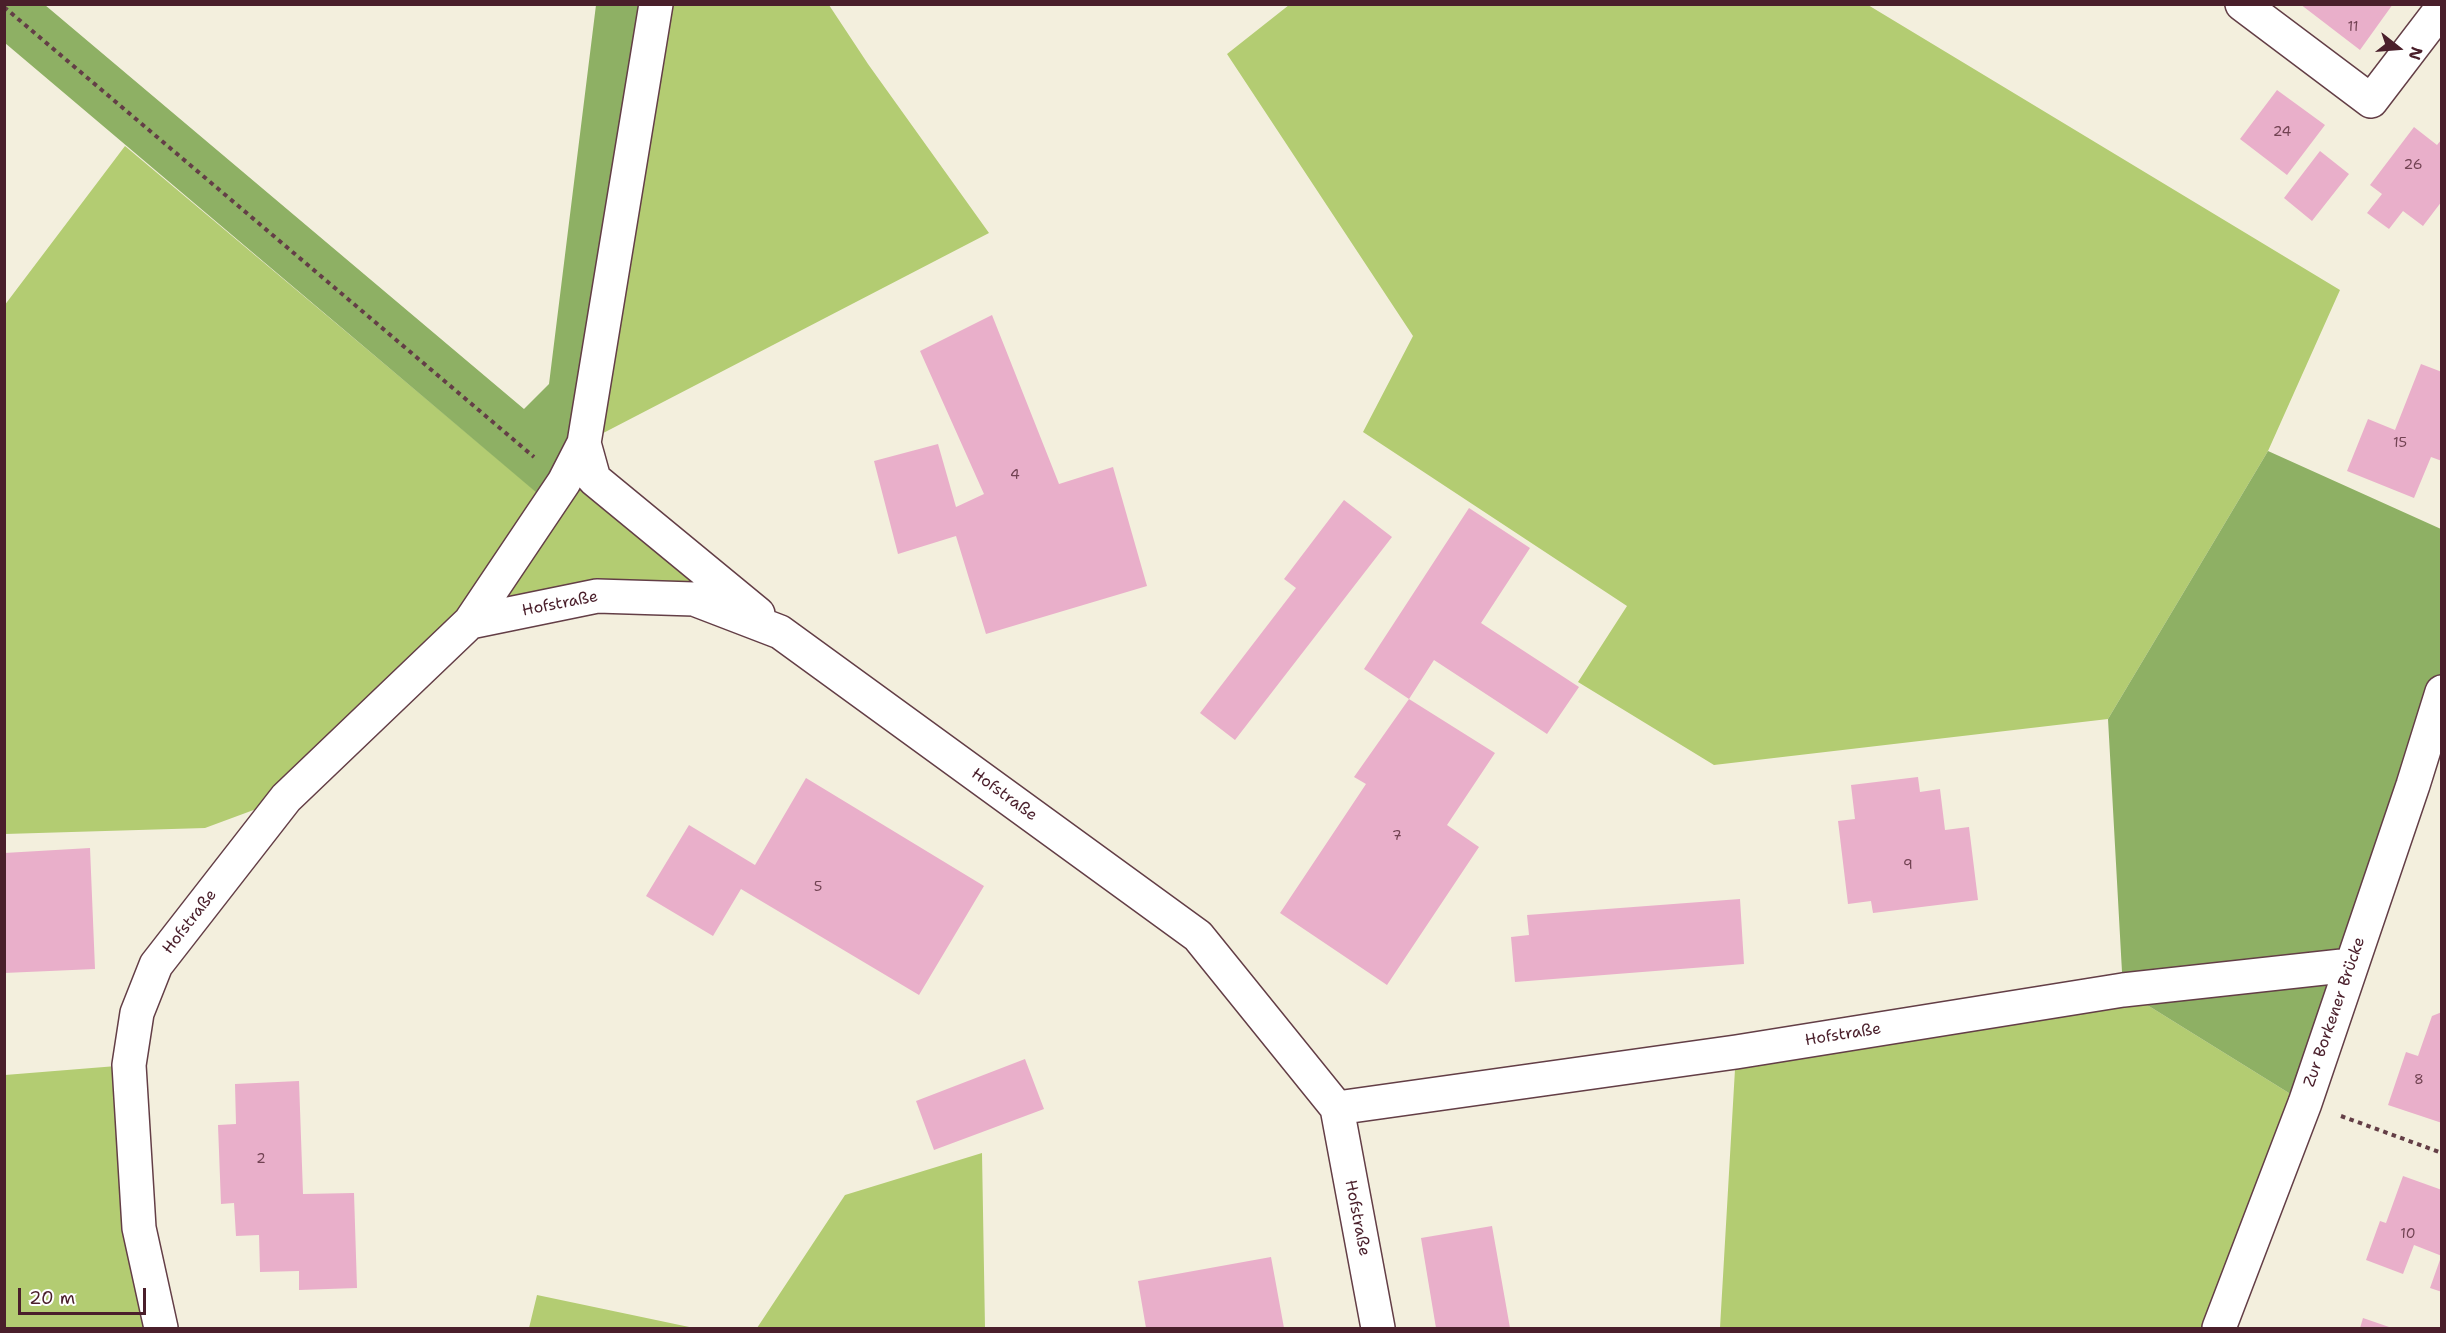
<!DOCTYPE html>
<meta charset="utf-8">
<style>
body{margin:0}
#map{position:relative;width:2446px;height:1333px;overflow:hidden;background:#f3efdd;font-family:"Shantell Sans",sans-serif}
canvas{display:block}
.frame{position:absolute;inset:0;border:6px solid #4a1f2b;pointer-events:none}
.north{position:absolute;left:2368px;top:18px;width:60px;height:60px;-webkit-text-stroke:4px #fff;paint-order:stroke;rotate:107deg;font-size:16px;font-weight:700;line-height:24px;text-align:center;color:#4a1f2b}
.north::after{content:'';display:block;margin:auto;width:21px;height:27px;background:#4a1f2b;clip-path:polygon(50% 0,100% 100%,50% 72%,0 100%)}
.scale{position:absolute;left:18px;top:1288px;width:128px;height:27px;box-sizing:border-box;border:3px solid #4a1f2b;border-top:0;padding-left:8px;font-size:18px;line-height:21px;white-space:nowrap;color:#4a1f2b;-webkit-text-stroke:4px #fff;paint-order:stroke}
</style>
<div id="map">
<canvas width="2446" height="1333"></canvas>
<div class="frame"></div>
<div class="north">N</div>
<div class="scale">20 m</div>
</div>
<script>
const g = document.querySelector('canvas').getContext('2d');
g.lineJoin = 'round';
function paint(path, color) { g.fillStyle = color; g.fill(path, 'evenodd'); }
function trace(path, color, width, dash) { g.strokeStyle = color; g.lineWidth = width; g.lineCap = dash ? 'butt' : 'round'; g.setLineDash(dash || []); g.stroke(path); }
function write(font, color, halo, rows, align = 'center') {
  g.font = font + ' "Shantell Sans",sans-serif'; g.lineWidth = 6; g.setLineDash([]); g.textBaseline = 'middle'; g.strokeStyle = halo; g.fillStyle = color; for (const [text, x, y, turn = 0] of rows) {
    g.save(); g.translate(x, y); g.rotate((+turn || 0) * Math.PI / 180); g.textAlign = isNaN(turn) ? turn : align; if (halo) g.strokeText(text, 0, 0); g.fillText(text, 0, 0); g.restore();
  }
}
const green = new Path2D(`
 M656,5H829L868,64L989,233L584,443L594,479L780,632L694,599L470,622L286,798L205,828L5,834L4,306L125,146L550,503Z
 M1289,5H1868L2340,290L2268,451L2108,719L1714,765L1578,682L1627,606L1363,432L1413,336L1227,54Z
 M2123,990L2305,1103L2219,1328H1720L1736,1052Z
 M129,1065L161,1328H5V1075Z
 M982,1153L985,1328H757L845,1195Z
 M537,1295L694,1328H529Z`);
const forest = new Path2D(`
 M5,5H45L524,409L549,384L596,5H656L591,403L550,504L5,43Z
 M2268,451L2441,529V692L2305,1103L2123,990L2108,719Z`);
const building = new Path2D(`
 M2300,4H2393L2360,50Z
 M2277,90L2325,125L2287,175L2240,139Z
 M2414,127L2437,145L2442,139V201L2423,226L2403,211L2389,229L2367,213L2382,194L2370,185Z
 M2320,151L2349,174L2312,221L2284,198Z
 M992,315L1059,484L1113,467L1147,586L986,634L956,536L898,554L874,461L938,444L956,507L984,494L920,351Z
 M2421,364L2442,372V461L2431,457L2414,498L2347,471L2368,419L2395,430Z
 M1344,500L1392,537L1235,740L1200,713L1296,588L1284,579Z
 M1469,508L1530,548L1481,623L1579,687L1547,734L1434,660L1409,699L1364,669Z
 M1409,699L1495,753L1447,825L1479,847L1387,985L1280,913L1366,784L1354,777Z
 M1918,777L1920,792L1940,789L1945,830L1969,827L1978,900L1873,913L1871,901L1848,904L1838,821L1855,819L1851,785Z
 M806,778L984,886L919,995L741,889L713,936L646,896L689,825L755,865Z
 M90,848L95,969L4,973V853Z
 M1740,899L1744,964L1515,982L1511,937L1529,935L1527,915Z
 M2442,1012V1123L2388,1105L2406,1052L2418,1056L2432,1016Z
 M1025,1059L1044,1109L934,1150L916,1101Z
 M299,1081L303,1194L354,1193L357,1288L299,1290V1271L260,1272L259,1235L236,1236L234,1203L221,1204L218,1125L236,1124L235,1084Z
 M2403,1176L2442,1190V1256L2414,1245L2403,1274L2366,1260L2380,1221L2386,1223Z
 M1492,1226L1510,1328H1436L1421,1238Z
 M1271,1257L1284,1328H1146L1138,1281Z
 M2441,1257H2442V1292L2430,1288Z
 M2363,1318L2392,1328H2360Z`);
const path = new Path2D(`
 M4,7L534,457
 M2341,1116L2442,1153`);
const minor = new Path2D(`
 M2242,4L2371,101L2442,8
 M584,443L594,479L758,614
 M470,622L564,482L584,443L656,4
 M1337,1108L1736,1052L2123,990L2351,965
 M161,1328L139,1228L129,1065L137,1013L156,965L286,798L470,622L597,596L694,599L780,632L1198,936L1337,1108L1378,1328
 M2219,1328L2305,1103L2413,785L2442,692`);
const numberNames = [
 ["11",2353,27],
 ["24",2282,132],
 ["26",2413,165],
 ["15",2400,443],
 ["4",1015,475],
 ["7",1397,836],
 ["9",1908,865],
 ["5",818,887],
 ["8",2419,1080],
 ["2",261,1159],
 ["10",2408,1234]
];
const streetNames = [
 ["Hofstraße",560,604,-11],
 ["Hofstraße",1004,795,36],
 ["Hofstraße",190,922,-52],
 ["Zur Borkener Brücke",2335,1012,-71],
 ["Hofstraße",1843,1035,-9],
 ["Hofstraße",1357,1218,79]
];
paint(green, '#b3cc72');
paint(forest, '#8eb064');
paint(building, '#e9afca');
trace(minor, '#633e46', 36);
trace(path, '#633e46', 4, [4.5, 4.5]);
trace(minor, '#fff', 33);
write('14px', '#724353', null, numberNames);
write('16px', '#4a1f2b', '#fff', streetNames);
</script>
